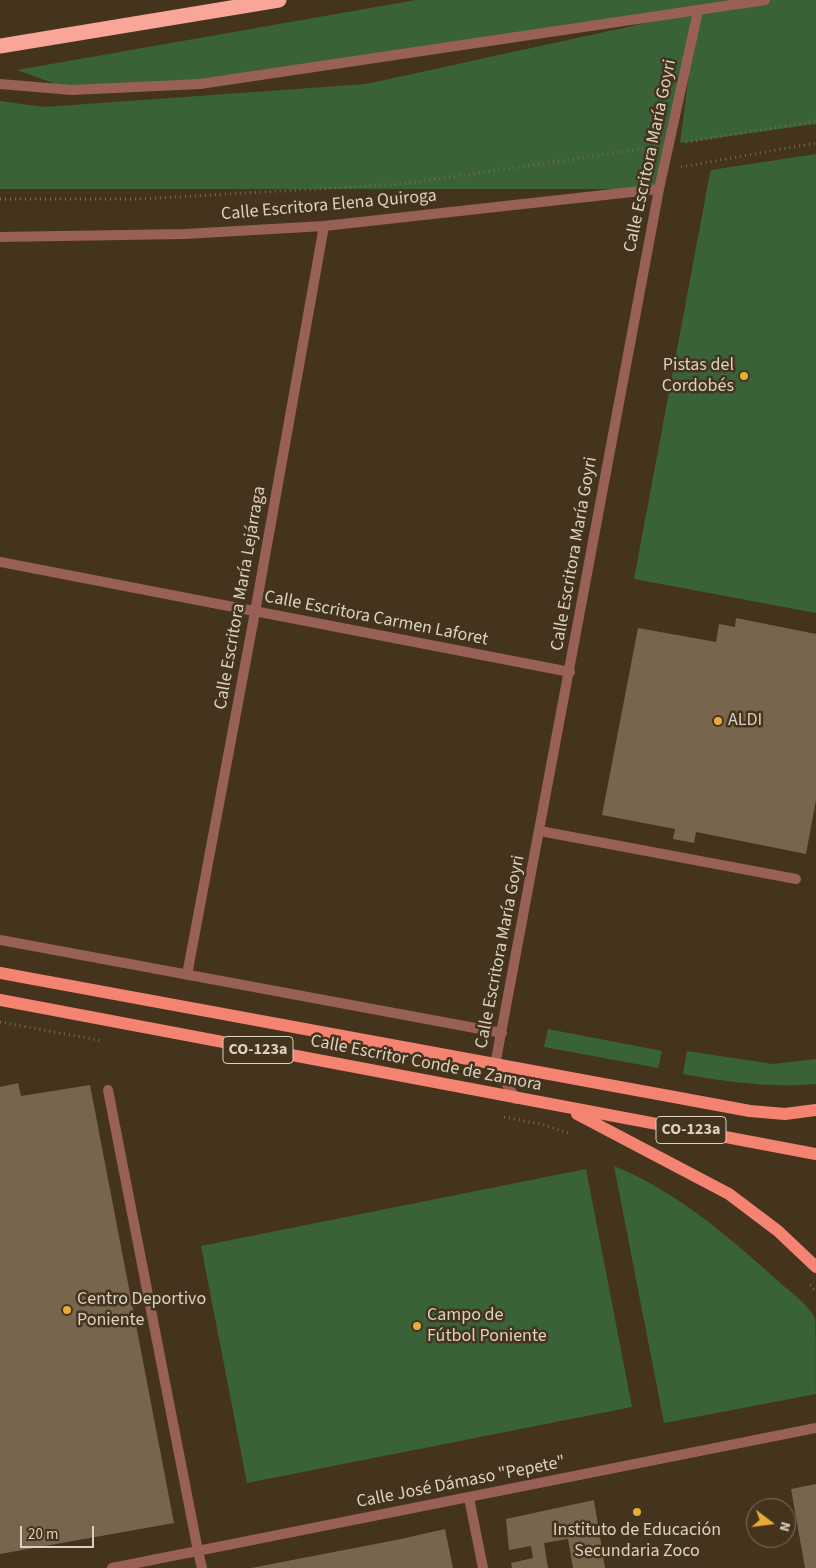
<!DOCTYPE html>
<meta charset="utf-8">
<style>
body{margin:0}
#map{position:relative;width:816px;height:1568px;overflow:hidden;background:#44341e;font-family:"Source Sans 3",sans-serif}
canvas{display:block}
.north{position:absolute;left:746px;top:1498px;width:50px;height:50px;box-sizing:border-box;background:#44341e;border:1px solid #807360;border-radius:50%;rotate:105deg;font-size:14px;font-weight:700;line-height:20px;text-align:center;color:#dad1c3}
.north::after{content:'';display:block;margin:auto;width:18px;height:22px;background:#e6ac36;clip-path:polygon(50% 0,100% 100%,50% 72%,0 100%)}
.scale{position:absolute;left:20px;top:1526px;width:74px;height:22px;box-sizing:border-box;border:2px solid #dad1c3;border-top:0;padding-left:6px;font-size:15px;line-height:18px;white-space:nowrap;color:#dad1c3;-webkit-text-stroke:4px #44341e;paint-order:stroke}
</style>
<div id="map">
<canvas width="816" height="1568"></canvas>
<div class="north">N</div>
<div class="scale">20 m</div>
</div>
<script>
const g = document.querySelector('canvas').getContext('2d');
g.lineJoin = 'round';
function paint(path, color) { g.fillStyle = color; g.fill(path, 'evenodd'); }
function trace(path, color, width, dash) { g.strokeStyle = color; g.lineWidth = width; g.lineCap = dash ? 'butt' : 'round'; g.setLineDash(dash || []); g.stroke(path); }
function write(font, color, halo, rows, align = 'center') {
  g.font = font + ' "Source Sans 3",sans-serif'; g.lineWidth = 5; g.setLineDash([]); g.textBaseline = 'middle'; g.strokeStyle = halo; g.fillStyle = color; for (const [text, x, y, turn = 0] of rows) {
    g.save(); g.translate(x, y); g.rotate((+turn || 0) * Math.PI / 180); g.textAlign = isNaN(turn) ? turn : align; if (halo) g.strokeText(text, 0, 0); g.fillText(text, 0, 0); g.restore();
  }
}
const green = new Path2D(`
 M416,0H816V124L680,143L696,21L659,189H0V101L44,107L366,84L687,14L204,83L72,90L17,70Z
 M816,154V613L634,579L710,173L711,170Z
 M548,1029L662,1051L658,1068L544,1047Z
 M687,1051L773,1064L816,1059V1084C771,1088 728,1082 683,1074Z
 M614,1166C676,1191 728,1236 778,1281C790,1292 807,1303 815,1318C816,1326 816,1381 816,1394L664,1423Z
 M586,1169L632,1407L247,1483L201,1246Z`);
const building = new Path2D(`
 M736,618L816,634V800L806,854L696,832L694,843L673,839L675,829L602,815L638,628L716,642L719,624L735,627Z
 M18,1083L21,1096L90,1085L174,1523L0,1554V1087Z
 M816,1484V1568H805L791,1489Z
 M594,1500L605,1568H573L568,1539L544,1543L548,1568H512L511,1563L533,1558L531,1546L509,1550L506,1519Z
 M445,1529L453,1568H251L401,1539Z`);
const path = new Path2D(`
 M686,142L816,121
 M681,167L816,143
 M0,199H141L402,184L650,148
 M0,1022L103,1041
 M504,1117L545,1125L571,1134
 M810,1285L816,1292`);
const lane = new Path2D(`
 M540,831L796,879
 M108,1090L198,1551`);
const street = new Path2D(`
 M0,84L72,90L200,84L765,0
 M0,237L185,234L324,226L659,189
 M0,562L570,672
 M0,940L502,1033
 M187,975L255,612L324,226
 M516,1099L495,1065L659,189L698,11
 M469,1498L483,1568
 M198,1551L202,1568
 M112,1568L816,1428`);
const primary = new Path2D(`
 M0,973L750,1111L785,1114L816,1110
 M0,1000L816,1154
 M577,1114L729,1194L778,1231L816,1267`);
const highway = new Path2D(`
 M0,46L279,0`);
const markers = [
 [744,376,5,"#e6ac36"],
 [718,721,5,"#e6ac36"],
 [67,1310,5,"#e6ac36"],
 [417,1326,5,"#e6ac36"],
 [637,1512,5,"#e6ac36"]
];
const shields = [
 [258,1050,70],
 [691,1130,70]
];
const shieldNames = [
 ["CO-123a",258,1050],
 ["CO-123a",691,1130]
];
const streetNames = [
 ["Calle Escritora María Goyri",651,156,-78],
 ["Calle Escritora Elena Quiroga",329,206,-5],
 ["Calle Escritora María Goyri",575,554,-80],
 ["Calle Escritora María Lejárraga",241,598,-80],
 ["Calle Escritora Carmen Laforet",376,619,11],
 ["Calle Escritora María Goyri",501,952,-79],
 ["Calle Escritor Conde de Zamora",426,1064,11],
 ["Calle José Dámaso \"Pepete\"",461,1483,-11]
];
const poiNames = [
 ["Pistas del",734,366,"right"],
 ["Cordobés",734,387,"right"],
 ["ALDI",728,721],
 ["Centro Deportivo",77,1300],
 ["Poniente",77,1321],
 ["Campo de",427,1316],
 ["Fútbol Poniente",427,1337],
 ["Instituto de Educación",637,1531,"center"],
 ["Secundaria Zoco",637,1552,"center"]
];
paint(green, '#396239');
paint(building, '#77654d');
trace(path, '#776956', 3, [1, 4]);
trace(lane, '#986056', 10);
trace(street, '#986056', 10);
trace(primary, '#f58371', 12);
trace(highway, '#f9a698', 15);
for (const [x, y, r, color] of markers) { const dot = new Path2D(); dot.arc(x, y, r, 0, 2 * Math.PI); g.fillStyle = color; g.fill(dot); trace(dot, '#44341e', 2); }
for (const [x, y, w] of shields) { const box = new Path2D(); box.roundRect(x - w / 2, y - 13.5, w, 27, 4); g.fillStyle = '#44341e'; g.fill(box); trace(box, '#dad1c3', 1); }
write('bold 16px', '#dad1c3', null, shieldNames);
write('18px', '#dad1c3', '#44341e', streetNames);
write('18px', '#dad1c3', '#44341e', poiNames, 'left');
</script>
